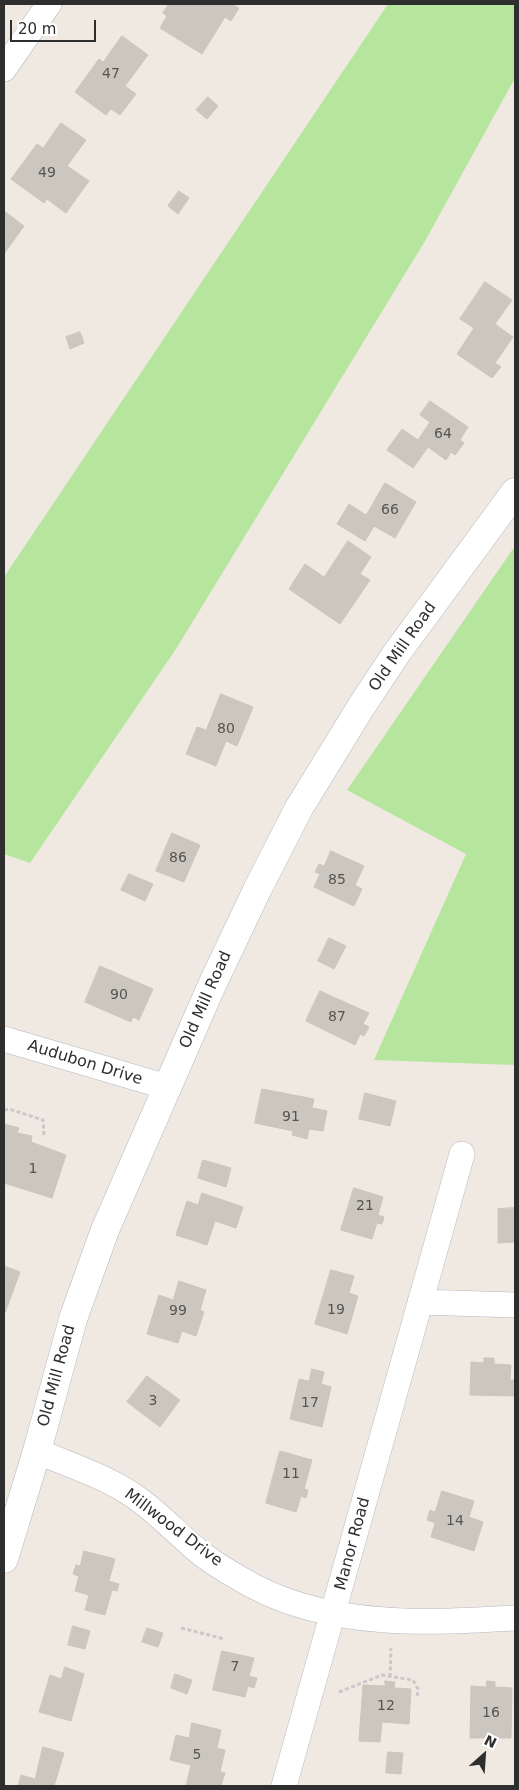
<!DOCTYPE html>
<style>
body{margin:0}
#map{position:relative;width:519px;height:1790px;overflow:hidden;background:#efe9e1;font-family:"DejaVu Sans",sans-serif}
canvas{display:block}
.frame{position:absolute;inset:0;border:5px solid #2e2e2e;pointer-events:none}
.north{position:absolute;left:459px;top:1730px;width:50px;height:50px;-webkit-text-stroke:4px #fff;paint-order:stroke;rotate:26deg;font-size:14px;font-weight:700;line-height:20px;text-align:center;color:#2e2e2e}
.north::after{content:'';display:block;margin:auto;width:18px;height:22px;background:#2e2e2e;clip-path:polygon(50% 0,100% 100%,50% 72%,0 100%)}
.scale{position:absolute;left:10px;top:20px;width:86px;height:22px;box-sizing:border-box;border:2px solid #2e2e2e;border-top:0;padding-left:6px;font-size:15px;line-height:18px;white-space:nowrap;color:#2e2e2e;-webkit-text-stroke:4px #fff;paint-order:stroke}
</style>
<div id="map">
<canvas width="519" height="1790"></canvas>
<div class="frame"></div>
<div class="north">N</div>
<div class="scale">20 m</div>
</div>
<script>
const g = document.querySelector('canvas').getContext('2d');
g.lineJoin = 'round';
function paint(path, color) { g.fillStyle = color; g.fill(path, 'evenodd'); }
function trace(path, color, width, dash) { g.strokeStyle = color; g.lineWidth = width; g.lineCap = dash ? 'butt' : 'round'; g.setLineDash(dash || []); g.stroke(path); }
function write(font, color, halo, rows, align = 'center') {
  g.font = font + ' "DejaVu Sans",sans-serif'; g.lineWidth = 5; g.setLineDash([]); g.textBaseline = 'middle'; g.strokeStyle = halo; g.fillStyle = color; for (const [text, x, y, turn = 0] of rows) {
    g.save(); g.translate(x, y); g.rotate((+turn || 0) * Math.PI / 180); g.textAlign = isNaN(turn) ? turn : align; if (halo) g.strokeText(text, 0, 0); g.fillText(text, 0, 0); g.restore();
  }
}
const green = new Path2D(`
 M388,4H515V78L425,241L176,649L30,863L4,854V577Z
 M515,546V1065L374,1060L466,854L347,790Z`);
const building = new Path2D(`
 M169,4H232L239,8L231,21L225,17L202,54L160,28L167,16L163,13Z
 M122,36L148,55L125,86L136,94L120,115L111,109L106,115L75,92L99,59L103,62Z
 M208,97L218,106L207,119L196,110Z
 M61,123L86,140L67,166L89,181L66,213L47,199L44,203L11,179L37,144L43,148Z
 M179,191L189,198L178,214L168,206Z
 M4,211L24,226L4,254Z
 M485,282L512,300L495,324L513,337L495,363L501,367L492,378L457,354L474,328L460,319Z
 M80,332L84,343L70,349L66,337Z
 M430,401L468,427L460,440L464,443L455,455L451,452L446,460L428,447L413,468L387,450L402,429L418,440L430,422L420,415Z
 M385,483L416,502L395,538L374,526L365,541L337,524L349,504L366,515Z
 M348,541L371,557L360,574L370,580L340,624L289,589L305,564L324,577Z
 M221,694L253,707L237,746L226,741L216,766L186,754L197,727L206,730Z
 M172,833L200,845L184,882L156,871Z
 M331,851L364,866L355,885L362,889L354,906L314,887L320,874L315,872L319,864L324,866Z
 M129,874L153,884L145,901L121,890Z
 M329,938L346,946L334,969L318,961Z
 M100,966L153,989L139,1020L133,1017L131,1022L85,1002Z
 M320,991L369,1013L363,1024L369,1027L364,1036L360,1034L355,1045L306,1021Z
 M262,1089L314,1099L312,1108L327,1111L323,1131L309,1129L307,1139L292,1135L293,1131L255,1123Z
 M365,1093L396,1101L390,1126L359,1119Z
 M4,1124L19,1128L17,1133L32,1136L31,1142L66,1155L52,1198L4,1183Z
 M203,1160L231,1168L226,1187L198,1178Z
 M354,1188L383,1197L378,1215L384,1217L382,1224L377,1223L372,1239L341,1230Z
 M202,1193L243,1207L236,1228L215,1221L207,1245L176,1235L187,1201L198,1205Z
 M515,1208V1242L498,1243V1209Z
 M4,1266L20,1272L5,1313H4Z
 M331,1270L354,1276L349,1293L358,1296L347,1334L315,1324Z
 M179,1281L206,1290L200,1310L204,1312L196,1336L182,1331L178,1343L147,1334L159,1295L173,1300Z
 M484,1358H494V1364L511,1365L510,1380H515V1396L470,1395L471,1362L484,1363Z
 M312,1369L324,1372L321,1384L331,1387L322,1427L290,1419L299,1379L309,1381Z
 M147,1376L180,1400L160,1427L127,1402Z
 M280,1451L312,1460L304,1489L308,1490L306,1498L301,1496L296,1512L266,1503Z
 M442,1491L474,1501L469,1517L483,1522L474,1551L431,1537L435,1523L427,1520L430,1510L435,1512Z
 M84,1551L115,1559L109,1581L119,1584L117,1591L112,1590L105,1615L85,1610L89,1595L75,1591L79,1576L73,1574L76,1565L80,1566Z
 M73,1626L90,1631L85,1649L68,1645Z
 M147,1628L163,1633L158,1647L142,1642Z
 M222,1651L254,1658L249,1676L257,1678L254,1688L248,1686L245,1697L213,1690Z
 M65,1667L84,1674L71,1721L39,1712L50,1675L61,1679Z
 M175,1674L192,1680L187,1694L171,1688Z
 M385,1681L395,1682L394,1688L411,1689L409,1724L382,1722L380,1742L359,1741L363,1685L385,1686Z
 M487,1681L495,1682V1687L512,1688L511,1738H470L471,1686L486,1687Z
 M192,1723L221,1730L217,1748L225,1750L220,1772L225,1773L221,1786H186L191,1765L170,1760L176,1735L189,1738Z
 M43,1747L64,1753L54,1786H18L21,1775L35,1779Z
 M388,1752L403,1753L401,1774L386,1773Z`);
const path = new Path2D(`
 M4,1110L9,1109L43,1120L44,1136
 M181,1628L225,1639
 M390,1677L391,1648
 M339,1692L382,1675L413,1680L418,1689L417,1698`);
const minor = new Path2D(`
 M4,69L49,4
 M4,1039L167,1087
 M420,1302L515,1305
 M37,1451C69,1465 105,1476 134,1496C159,1513 179,1536 203,1555C218,1566 238,1578 255,1587C334,1628 429,1623 515,1618
 M284,1786L462,1154`);
const secondary = new Path2D(`
 M4,1559L37,1451L73,1319L105,1230L212,985L257,890L299,808L361,707L396,654L515,492`);
const numberNames = [
 ["47",111,74],
 ["49",47,173],
 ["64",443,434],
 ["66",390,510],
 ["80",226,729],
 ["86",178,858],
 ["85",337,880],
 ["90",119,995],
 ["87",337,1017],
 ["91",291,1117],
 ["1",33,1169],
 ["21",365,1206],
 ["19",336,1310],
 ["99",178,1311],
 ["3",153,1401],
 ["17",310,1403],
 ["11",291,1474],
 ["14",455,1521],
 ["7",235,1667],
 ["12",386,1706],
 ["16",491,1713],
 ["5",197,1755]
];
const streetNames = [
 ["Old Mill Road",403,647,-55],
 ["Old Mill Road",206,1000,-66],
 ["Audubon Drive",85,1063,17],
 ["Old Mill Road",57,1376,-75],
 ["Millwood Drive",173,1528,37],
 ["Manor Road",353,1544,-75]
];
paint(green, '#b6e59e');
paint(building, '#cbc7bf');
trace(building, '#cbc5ba', 1);
trace(minor, '#b4b7c1', 26);
trace(secondary, '#b4b7c1', 29);
trace(path, '#c9c9c9', 3, [4, 2.5]);
trace(minor, '#fff', 25);
trace(secondary, '#fff', 28);
write('14px', '#555452', null, numberNames);
write('16px', '#2e2e2e', '#fff', streetNames);
</script>
